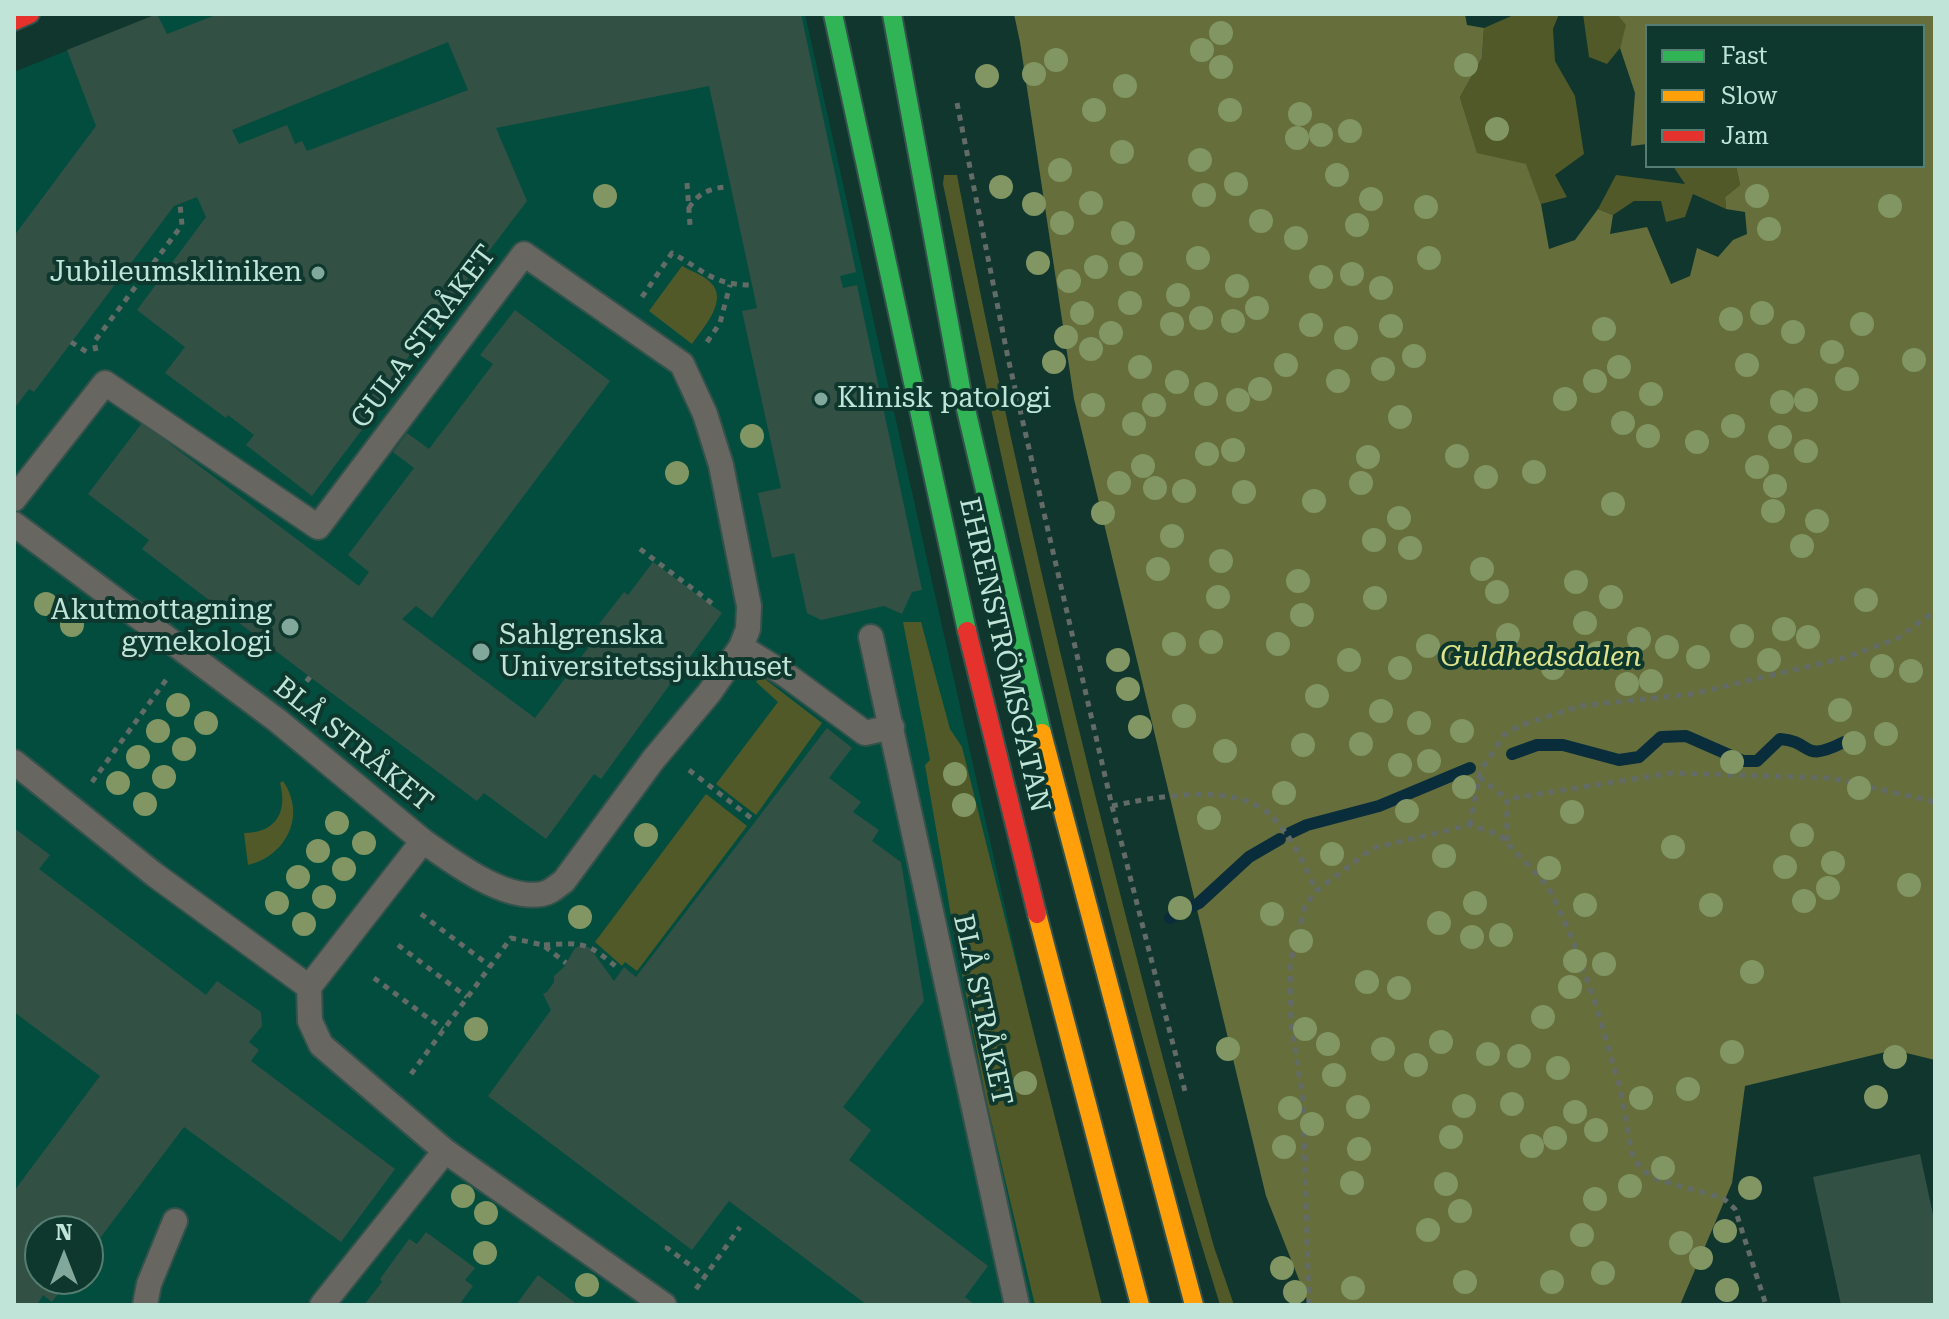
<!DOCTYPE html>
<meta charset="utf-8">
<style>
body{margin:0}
#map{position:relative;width:1949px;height:1319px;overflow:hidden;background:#10362e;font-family:"Roboto Serif",serif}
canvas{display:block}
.frame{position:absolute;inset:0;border:16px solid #c0e5d8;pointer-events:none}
.legend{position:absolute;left:1645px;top:24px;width:280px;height:144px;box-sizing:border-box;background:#0e382d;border:2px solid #557d71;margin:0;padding:10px 14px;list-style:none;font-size:24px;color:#c0e5d8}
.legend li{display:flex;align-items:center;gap:16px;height:40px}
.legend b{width:40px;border:2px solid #557d71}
.north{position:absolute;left:24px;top:1215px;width:80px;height:80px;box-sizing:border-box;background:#0e382d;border:2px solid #557d71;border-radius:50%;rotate:0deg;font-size:22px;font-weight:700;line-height:32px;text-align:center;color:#c0e5d8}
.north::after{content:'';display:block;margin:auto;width:28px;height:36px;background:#82a89c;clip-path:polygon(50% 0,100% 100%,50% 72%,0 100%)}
</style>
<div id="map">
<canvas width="1949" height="1319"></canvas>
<div class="frame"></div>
<ul class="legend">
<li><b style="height:10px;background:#30b455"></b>Fast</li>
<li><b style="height:10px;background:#ff9f0a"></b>Slow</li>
<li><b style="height:10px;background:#e5322d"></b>Jam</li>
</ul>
<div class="north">N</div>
</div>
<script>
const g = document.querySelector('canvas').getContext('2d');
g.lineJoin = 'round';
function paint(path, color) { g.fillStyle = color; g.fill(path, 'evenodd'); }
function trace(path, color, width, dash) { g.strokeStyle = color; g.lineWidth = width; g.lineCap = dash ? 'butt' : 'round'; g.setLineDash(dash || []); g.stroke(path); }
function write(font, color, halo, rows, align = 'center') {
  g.font = font + ' "Roboto Serif",serif'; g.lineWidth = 8; g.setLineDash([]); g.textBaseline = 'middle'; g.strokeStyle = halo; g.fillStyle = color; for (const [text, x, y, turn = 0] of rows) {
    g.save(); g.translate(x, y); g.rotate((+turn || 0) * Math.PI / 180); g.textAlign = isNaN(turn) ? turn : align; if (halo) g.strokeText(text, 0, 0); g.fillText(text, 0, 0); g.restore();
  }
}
const built = new Path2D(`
 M157,14H805L1094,1305H14V72ZM40,1231H88V1279H40Z`);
const green = new Path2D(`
 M1516,14H1559L1553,29L1555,61L1575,96L1584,154L1555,175L1567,197L1541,204L1526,165L1477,154L1460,97L1482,58L1484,28Z
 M1583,14H1617L1627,25L1620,48L1607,64L1589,57Z
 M1673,166H1736L1740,185L1725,197L1726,209L1693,194L1685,217L1666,222L1661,201H1634L1613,215L1598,209L1616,175L1685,184Z
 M944,175H957C1026,536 1117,892 1214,1247L1234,1305H1220C1106,937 1022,560 943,184Z
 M682,266C691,271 703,275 710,282C730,300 702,329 692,344L649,311Z
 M903,622H921L950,729L962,747L1102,1305H1035L986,1099L953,927L925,765L930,760Z
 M761,676L822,723L756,815L716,784L778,702L756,682Z
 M283,781C307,816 286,856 248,865L244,833C275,833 288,813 280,783Z
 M706,794L747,826L637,971L625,962L622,966L595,942Z`);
const forest = new Path2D(`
 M1014,14H1465L1467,25L1484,28L1482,58L1460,97L1477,153L1526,164L1541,204L1549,249L1575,240L1598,209L1613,215L1610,234L1647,227L1671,284L1690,276L1697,248L1718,257L1733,240L1747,234L1745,212L1726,209L1725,197L1740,185L1736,166H1923V26H1647V144L1631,146L1635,93L1620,48L1626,25L1617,14H1935V1060L1894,1050L1745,1086L1732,1183L1680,1305H1309L1266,1196L1074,399L1020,42Z`);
const stream = new Path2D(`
 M1512,754L1537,745H1563L1619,760L1639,757L1661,737L1686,736L1743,761H1757L1780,739C1814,741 1800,764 1844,742
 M1290,833L1307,825L1379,806L1470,768
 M1170,918L1199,903L1249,857L1280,839`);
const building = new Path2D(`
 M157,14L167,34L218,14H801L856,272L840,276L843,288L857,285L922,590L912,592L902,614L884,606L821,620L807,613L794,553L772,558L758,493L781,488L742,311L757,308L709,86L496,128L527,201L380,394L385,399L312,496L246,445L254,435L228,415L226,418L165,373L185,347L137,310L206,217L197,197L174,206L34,392L29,389L14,409V236L96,126L67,50ZM448,42L468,90L307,151L302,141L295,144L287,125L239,144L232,130Z
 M515,310L610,381L432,618L416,606L402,619L535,718L604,627L599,624L624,592L628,595L653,562L722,613L601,779L594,774L546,839L484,793L477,801L310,677L142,549L149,540L88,494L142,423L359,586L369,572L348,555L414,468L393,452L407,433L429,449L493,364L480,355Z
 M827,728L852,748L829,778L861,802L853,812L879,830L872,841L901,862L924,1001L843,1107L871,1130L849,1160L988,1266L965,1297L975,1305H867L729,1201L692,1250L488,1096L551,1010L543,994L547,992L554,982V976L564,967L575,948L583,945L590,948L614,981L624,967L636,977Z
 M14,828L50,855L39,869L206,995L217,981L261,1012L262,1026L249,1042L259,1050L251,1061L395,1169L341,1242L184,1127L88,1254V1231H40V1279H69L52,1302L43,1295L38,1303L41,1305H14V1191L100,1076L14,1012Z
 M1920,1154L1935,1224V1305H1841L1813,1177Z
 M426,1232L475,1268L465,1280L473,1286L459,1305H364L382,1282L380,1279L409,1239L417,1244Z
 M538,1275L578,1305H516Z`);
const path = new Path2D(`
 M957,103L1008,358L1112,806L1186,1095
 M687,183L690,225
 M689,208C698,193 710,188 727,187
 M642,297L672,253C704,270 712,285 751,285
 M71,342L87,352
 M707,342L720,323L730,285
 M96,351L94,342L182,225L180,204
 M640,549L713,604
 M299,691L310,677
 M689,770L755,821
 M1479,777L1507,799
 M92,782L166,680
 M1112,806C1154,797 1232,782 1268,813C1290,832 1305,865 1316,891
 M1470,825L1480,772L1504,735L1521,725L1580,706L1692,694L1844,658L1898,638L1935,611
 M1507,841V799L1671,773L1831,778L1935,802
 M421,914L490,966
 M398,945L467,997
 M544,945C586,942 588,943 620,970
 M374,978L443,1029
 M411,1074L511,938L543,945L566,963
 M668,1246L667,1248L705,1276
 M696,1289L740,1227
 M1309,1305L1303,1099L1291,1022L1290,965L1305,906L1316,891L1373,848L1470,825L1500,835L1548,886L1573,940L1597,1008L1620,1088L1632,1154L1642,1170L1659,1180L1723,1198L1735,1209L1766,1305`);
const lane = new Path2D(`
 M14,499L105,383L318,527L524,254L682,364L705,414L721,465L749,606L748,629L741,647L710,692L653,760L564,881C557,886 550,893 542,894C504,901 453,862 423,841
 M14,524L278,721L423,841L309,987L155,875L14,762
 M871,637L1017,1305
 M741,647L786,675L865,733L892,727
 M309,987L310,1021L321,1045L445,1151L664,1305
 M145,1305L149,1284L175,1221
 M322,1305L445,1151`);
const fast = new Path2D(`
 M833,14L967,631
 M892,14L961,388L1042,733`);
const slow = new Path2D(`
 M1042,733L1194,1305
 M1037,914L1140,1305`);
const jam = new Path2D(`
 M14,21L30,14
 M967,631L1037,914`);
const trees = [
 [1221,33],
 [1202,50],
 [1056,60],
 [1466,65],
 [1221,67],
 [1034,74],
 [987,76],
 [1125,86],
 [1094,110],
 [1230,110],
 [1300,114],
 [1497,129],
 [1350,131],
 [1321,135],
 [1297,138],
 [1122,152],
 [1200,160],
 [1060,170],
 [1337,175],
 [1236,184],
 [1001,187],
 [1204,195],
 [605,196],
 [1757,196],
 [1371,199],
 [1091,203],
 [1034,204],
 [1890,206],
 [1426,207],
 [1261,221],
 [1062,223],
 [1357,225],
 [1769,229],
 [1123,233],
 [1296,238],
 [1198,258],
 [1429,258],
 [1038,263],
 [1131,264],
 [1096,267],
 [1352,274],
 [1321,277],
 [1069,281],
 [1237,286],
 [1381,288],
 [1178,295],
 [1130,303],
 [1257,308],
 [1082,313],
 [1762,313],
 [1201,318],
 [1731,319],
 [1233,321],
 [1172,324],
 [1862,324],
 [1311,325],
 [1391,326],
 [1604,329],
 [1793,332],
 [1111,333],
 [1066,337],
 [1346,338],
 [1091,349],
 [1832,352],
 [1414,356],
 [1914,360],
 [1054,362],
 [1286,365],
 [1747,365],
 [1140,367],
 [1619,367],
 [1383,369],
 [1847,379],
 [1338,381],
 [1595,381],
 [1177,382],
 [1260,389],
 [1206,394],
 [1651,394],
 [1565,399],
 [1238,400],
 [1806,400],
 [1782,402],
 [1093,405],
 [1154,405],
 [1400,417],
 [1623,423],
 [1134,424],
 [1733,426],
 [752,436],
 [1648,436],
 [1780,437],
 [1697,442],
 [1233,450],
 [1806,451],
 [1207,454],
 [1457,456],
 [1368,457],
 [1143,466],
 [1757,467],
 [1534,472],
 [677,473],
 [1486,477],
 [1119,483],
 [1361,483],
 [1775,486],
 [1155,488],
 [1184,491],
 [1244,492],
 [1314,501],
 [1613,504],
 [1773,511],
 [1103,513],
 [1399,518],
 [1817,521],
 [1172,536],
 [1374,540],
 [1802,546],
 [1410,548],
 [1221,561],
 [1158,569],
 [1482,569],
 [1298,581],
 [1576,582],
 [1497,592],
 [1218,597],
 [1611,597],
 [1375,598],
 [1866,600],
 [46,604],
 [1302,615],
 [1585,623],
 [72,625],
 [1784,629],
 [1508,635],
 [1742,636],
 [1808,637],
 [1639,639],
 [1211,642],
 [1174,644],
 [1278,644],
 [1428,646],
 [1667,647],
 [1598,653],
 [1698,657],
 [1118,660],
 [1349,660],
 [1769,660],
 [1882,666],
 [1400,668],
 [1553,668],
 [1911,671],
 [1651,681],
 [1627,684],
 [1128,689],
 [1317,696],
 [178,705],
 [1840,710],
 [1381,711],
 [1184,716],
 [206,723],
 [1419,723],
 [1140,727],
 [158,731],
 [1462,731],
 [1886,734],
 [1854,743],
 [1361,744],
 [1303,745],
 [184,749],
 [1225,751],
 [138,757],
 [1429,761],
 [1732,762],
 [1400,765],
 [955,774],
 [164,777],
 [118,783],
 [1464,787],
 [1859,788],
 [1284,793],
 [145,804],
 [964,805],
 [1407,811],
 [1572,812],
 [1209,818],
 [337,823],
 [646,835],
 [1802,835],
 [364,843],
 [1673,847],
 [318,851],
 [1332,854],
 [1444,856],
 [1833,863],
 [1785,867],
 [1549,868],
 [344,869],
 [298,877],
 [1909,885],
 [1828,888],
 [324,897],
 [1804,901],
 [277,903],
 [1475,903],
 [1585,905],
 [1711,905],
 [1180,908],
 [1272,914],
 [580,917],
 [1439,923],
 [304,924],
 [1501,935],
 [1472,937],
 [1301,941],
 [1575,961],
 [1604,964],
 [1752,972],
 [1367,982],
 [1570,987],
 [1399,988],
 [1543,1017],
 [476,1029],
 [1305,1029],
 [1441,1042],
 [1328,1044],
 [1228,1049],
 [1383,1049],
 [1732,1052],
 [1488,1054],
 [1519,1056],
 [1895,1057],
 [1416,1065],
 [1558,1068],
 [1334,1075],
 [1025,1083],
 [1688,1089],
 [1876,1097],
 [1641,1098],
 [1512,1104],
 [1464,1106],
 [1358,1107],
 [1290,1108],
 [1575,1112],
 [1312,1124],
 [1596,1130],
 [1451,1137],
 [1555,1138],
 [1532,1146],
 [1284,1147],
 [1359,1149],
 [1663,1168],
 [1352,1183],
 [1446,1184],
 [1630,1186],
 [1750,1188],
 [463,1196],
 [1595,1199],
 [1460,1211],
 [486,1213],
 [1428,1230],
 [1725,1231],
 [1582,1235],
 [1681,1243],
 [485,1253],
 [1701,1258],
 [1282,1268],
 [1603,1273],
 [1465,1282],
 [1552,1282],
 [587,1285],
 [1353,1288],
 [1727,1290],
 [1295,1292]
];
const markers = [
 [318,273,8,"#82a89c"],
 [821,399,8,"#82a89c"],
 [290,627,10,"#82a89c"],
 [481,652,10,"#82a89c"]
];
const poiNames = [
 ["Jubileumskliniken",302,273],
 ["Klinisk patologi",837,399,"left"],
 ["Akutmottagning",272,611],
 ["gynekologi",272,643],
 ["Sahlgrenska",499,636,"left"],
 ["Universitetssjukhuset",499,668,"left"]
];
const streetNames = [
 ["GULA STRÅKET",424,337,-53],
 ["EHRENSTRÖMSGATAN",1004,655,77],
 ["BLÅ STRÅKET",353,745,39],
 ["BLÅ STRÅKET",982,1010,78]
];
const parkNames = [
 ["Guldhedsdalen",1541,658]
];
paint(built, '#034d3e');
paint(green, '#515929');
paint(forest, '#666f3c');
trace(stream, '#0a2d3b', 12);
paint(building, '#335045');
trace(lane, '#33524b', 28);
trace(fast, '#33524b', 22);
trace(slow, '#33524b', 22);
trace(jam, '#33524b', 22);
trace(path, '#636b66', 5, [6, 6]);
trace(lane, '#676660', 24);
trace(fast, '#30b455', 18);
trace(slow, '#ff9f0a', 18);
trace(jam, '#e5322d', 18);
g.fillStyle = '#819662';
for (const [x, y] of trees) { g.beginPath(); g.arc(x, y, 12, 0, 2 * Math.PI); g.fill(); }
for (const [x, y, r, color] of markers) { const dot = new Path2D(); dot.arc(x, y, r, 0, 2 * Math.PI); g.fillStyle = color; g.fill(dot); trace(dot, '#0e382d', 3); }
write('28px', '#c0e5d8', '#0e382d', poiNames, 'right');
write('28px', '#c0e5d8', '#0e382d', streetNames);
write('italic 28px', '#dde48c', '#0e382d', parkNames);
</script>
